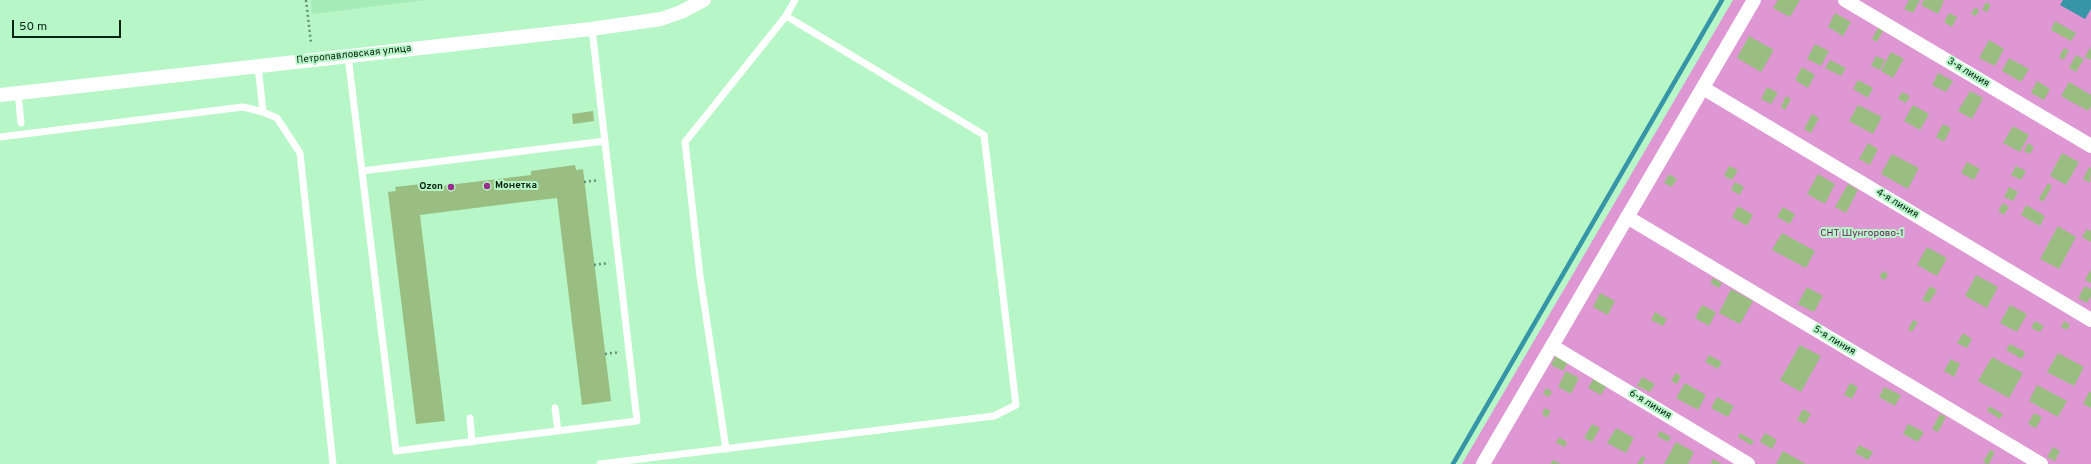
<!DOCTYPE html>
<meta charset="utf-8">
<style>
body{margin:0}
#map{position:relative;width:2091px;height:464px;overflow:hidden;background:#b6f6c7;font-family:Overpass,sans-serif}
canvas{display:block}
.scale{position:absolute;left:12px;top:20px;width:109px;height:18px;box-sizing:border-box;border:2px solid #092212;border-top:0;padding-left:5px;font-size:12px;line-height:14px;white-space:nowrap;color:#092212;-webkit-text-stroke:3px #b6f6c7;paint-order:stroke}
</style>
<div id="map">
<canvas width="2091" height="464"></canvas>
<div class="scale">50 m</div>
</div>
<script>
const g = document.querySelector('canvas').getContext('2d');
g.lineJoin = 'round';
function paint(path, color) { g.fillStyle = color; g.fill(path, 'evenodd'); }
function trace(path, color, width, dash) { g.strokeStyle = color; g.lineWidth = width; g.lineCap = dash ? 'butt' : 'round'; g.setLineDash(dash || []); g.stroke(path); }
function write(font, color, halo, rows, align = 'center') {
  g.font = font + ' Overpass,sans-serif'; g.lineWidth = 4; g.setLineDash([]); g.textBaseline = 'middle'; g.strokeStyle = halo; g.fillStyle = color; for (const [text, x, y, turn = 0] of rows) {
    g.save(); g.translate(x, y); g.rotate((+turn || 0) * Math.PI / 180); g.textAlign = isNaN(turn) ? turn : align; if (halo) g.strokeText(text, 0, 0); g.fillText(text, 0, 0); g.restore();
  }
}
const built = new Path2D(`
 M311,0H425L312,14Z`);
const green = new Path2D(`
 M1733,0H2091V464H1462Z`);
const water = new Path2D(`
 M2063,0H2091V9L2085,19L2060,5Z`);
const stream = new Path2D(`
 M1453,464L1722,0`);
const building = new Path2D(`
 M1778,0H1800L1790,17L1773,8Z
 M1909,0H1920L1913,13L1904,9Z
 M1924,0H1942L1944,1L1938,14L1921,5Z
 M1986,2L1991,5L1987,12L1982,10Z
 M1975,7L1979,10L1976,16L1971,14Z
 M1835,13L1851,22L1843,36L1828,27Z
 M1949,13L1957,17L1952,27L1944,22Z
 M2055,21L2076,33L2071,41L2051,30Z
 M1878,28L1883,31L1877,42L1872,39Z
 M1749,36L1774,50L1761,72L1737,58Z
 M1989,40L2004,49L1995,66L1979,58Z
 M1815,44L1829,51L1821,66L1807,59Z
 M2091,46V60L2085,57Z
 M2064,48L2069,50L2064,60L2059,57Z
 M1891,52L1904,59L1893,78L1881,71Z
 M2076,55L2084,59L2076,72L2069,68Z
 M1876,56L1885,60L1880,70L1871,66Z
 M2009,58L2029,69L2021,82L2002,71Z
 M1830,60L1846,68L1841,76L1825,68Z
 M1802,67L1815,75L1808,88L1795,80Z
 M1938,73L1953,81L1946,92L1932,85Z
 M1858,80L1873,88L1868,98L1853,89Z
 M2037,81L2050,89L2044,100L2031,93Z
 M2069,82L2091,95V106L2088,111L2061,96Z
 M1767,87L1778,93L1771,104L1761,99Z
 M1970,91L1983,98L1972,119L1958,111Z
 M1902,92L1910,96L1906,103L1898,99Z
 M1786,96L1791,99L1785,110L1781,107Z
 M1858,105L1882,117L1873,134L1849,121Z
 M1913,105L1929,114L1920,130L1904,121Z
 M593,111L594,121L573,124L572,114Z
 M1812,114L1819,118L1811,133L1804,129Z
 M1943,124L1951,128L1944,142L1936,137Z
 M2013,126L2029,135L2020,152L2003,143Z
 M1868,143L1878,149L1870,165L1859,159Z
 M2028,143L2034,147L2030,154L2024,151Z
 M2062,153L2079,162L2066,185L2050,176Z
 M1892,154L1919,168L1908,189L1881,174Z
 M1967,162L1980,169L1974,180L1961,173Z
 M575,165L576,170L583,169L611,401L582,405L557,198L522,202L420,215L445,421L416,424L388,192L396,191L395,187L439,182L440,186L531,175V171Z
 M1729,166L1738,170L1732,180L1724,176Z
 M2016,166L2026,171L2021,180L2011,175Z
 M2089,167L2091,168L2090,183L2083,179Z
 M1669,174L1677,179L1672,187L1664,183Z
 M1818,174L1835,184L1825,204L1807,194Z
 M1735,182L1744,187L1740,195L1731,190Z
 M2048,183L2052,186L2043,202L2039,199Z
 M1848,184L1858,190L1846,213L1835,207Z
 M2009,187L2018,192L2013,201L2004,197Z
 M2003,203L2009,207L2004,215L1998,211Z
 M2026,205L2045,216L2040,226L2021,215Z
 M1738,206L1753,215L1747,226L1732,217Z
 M1783,207L1795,214L1790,224L1777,217Z
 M2058,226L2076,237L2059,269L2040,259Z
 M2087,229L2091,231V242L2082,237Z
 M1782,233L1815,251L1806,268L1772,250Z
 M1927,247L1947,258L1937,276L1917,265Z
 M2091,269V283L2085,280Z
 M1883,271L1888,274L1885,280L1879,277Z
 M1976,275L1998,287L1987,308L1965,296Z
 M1713,278L1722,283L1719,288L1710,283Z
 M1930,286L1937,290L1929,303L1922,300Z
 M2085,286L2091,289V296L2087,303L2078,298Z
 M1807,287L1823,296L1814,312L1798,304Z
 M1731,289L1753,301L1740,324L1719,313Z
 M1600,293L1615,301L1608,315L1593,307Z
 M1702,305L1716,312L1709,326L1695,318Z
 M2010,305L2027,314L2017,332L2000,323Z
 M1655,312L1667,319L1663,326L1651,320Z
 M1913,320L1918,322L1912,332L1908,330Z
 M2035,321L2044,326L2040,332L2031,328Z
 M2064,321L2070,325L2067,330L2061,327Z
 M1963,333L1972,339L1967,348L1957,343Z
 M2010,344L2025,352L2022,359L2006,350Z
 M1800,345L1821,356L1801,392L1780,380Z
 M2058,353L2084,367L2074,386L2047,372Z
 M1556,355L1568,362L1563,371L1551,365Z
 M1709,355L1722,362L1718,369L1705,362Z
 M1992,357L2023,373L2009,398L1978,381Z
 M1951,359L1960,364L1954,377L1944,371Z
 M1566,371L1579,378L1571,394L1558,387Z
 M1676,373L1681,376L1677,384L1671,381Z
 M1642,377L1655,384L1650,392L1637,386Z
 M1594,378L1607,385L1601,395L1588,388Z
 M1685,383L1706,395L1698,410L1676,398Z
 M1850,383L1858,387L1852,399L1844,395Z
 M2037,385L2067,401L2058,417L2029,401Z
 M1884,387L1901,395L1895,406L1879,397Z
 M1546,388L1552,392L1549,397L1543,394Z
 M2089,392H2091V408L2083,404Z
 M1717,397L1734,406L1728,417L1711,408Z
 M1989,406L2003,414L2000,419L1987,411Z
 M1545,408L1551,411L1547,418L1542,414Z
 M1803,409L1811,414L1805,424L1797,420Z
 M2034,413L2042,417L2036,428L2028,424Z
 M1940,414L1946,417L1938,432L1932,429Z
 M1592,424L1600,428L1592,442L1584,438Z
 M1908,424L1924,432L1918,442L1903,434Z
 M1616,428L1634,438L1626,453L1607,443Z
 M1660,431L1671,437L1668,442L1657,436Z
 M1740,433L1754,441L1751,445L1738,437Z
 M1765,433L1777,440L1772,449L1760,442Z
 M1559,437L1567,442L1565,447L1556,443Z
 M1676,442L1694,452L1688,464H1664Z
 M1859,445L1873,452L1868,460L1855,453Z
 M2053,447L2060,451L2055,461L2047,457Z
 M1990,450L1995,452L1989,464H1987L1983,462Z
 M1783,451L1806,464H1776Z
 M1642,456L1646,458L1642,464H1637Z
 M1713,459L1722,464H1711Z
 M1553,460L1561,464H1550Z`);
const path = new Path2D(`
 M306,0L311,43
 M584,182L599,180
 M594,265L609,263
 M605,354L620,352`);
const lane = new Path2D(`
 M786,16L795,0
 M348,56L396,451L637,421L592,29
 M258,66L263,112L277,118L300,153L333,464
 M18,93L21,123
 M0,137L243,107L263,112
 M362,171L605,141
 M555,408L558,431
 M470,418L472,442
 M600,464L994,416L1016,405L984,135L786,16L685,142L700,276L726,449`);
const street = new Path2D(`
 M1845,0L2091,146
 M1703,88L2091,320
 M0,95L591,29L661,19L681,12L704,0
 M1627,217L2041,464
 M1552,346L1748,464
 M1483,464L1754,0`);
const markers = [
 [487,186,4,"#9a2e8e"],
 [451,187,4,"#9a2e8e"]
];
const streetNames = [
 ["Петропавловская улица",354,55,-6],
 ["3-я линия",1968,73,31],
 ["4-я линия",1897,204,31],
 ["5-я линия",1834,341,31],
 ["6-я линия",1650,405,31]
];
const poiNames = [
 ["Монетка",495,186],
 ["Ozon",443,187,"right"]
];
const parkNames = [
 ["СНТ Шунгорово-1",1862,234]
];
paint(built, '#a5ebb8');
paint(green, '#df97d4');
paint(water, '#3695a7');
trace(stream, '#3695a7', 4.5);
paint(building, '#9abd81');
trace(path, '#649272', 2.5, [2, 3]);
trace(lane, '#fff', 7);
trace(street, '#fff', 14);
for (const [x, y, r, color] of markers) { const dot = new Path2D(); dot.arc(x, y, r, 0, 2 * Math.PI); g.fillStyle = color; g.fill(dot); trace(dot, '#b6f6c7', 1.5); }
write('10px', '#092212', '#b6f6c7', streetNames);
write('bold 10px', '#092212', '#b6f6c7', poiNames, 'left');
write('10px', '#691560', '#b6f6c7', parkNames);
</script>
